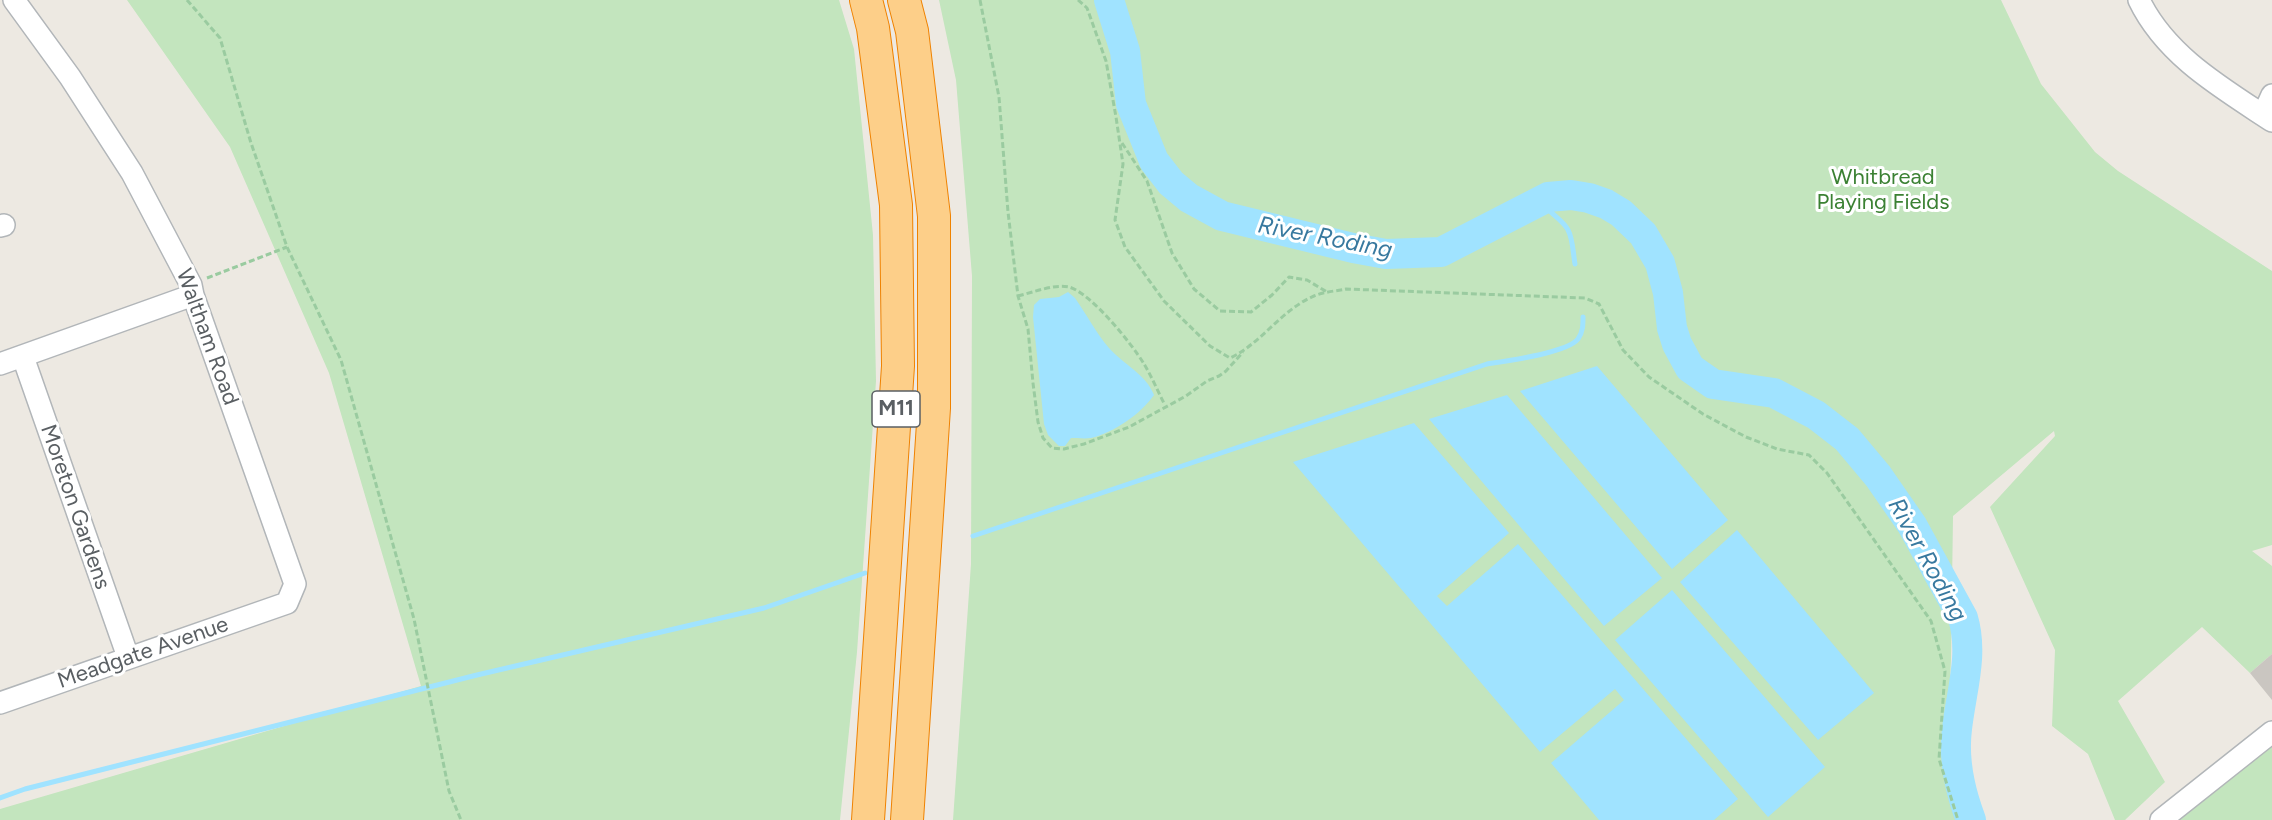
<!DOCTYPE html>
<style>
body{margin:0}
canvas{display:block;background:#ede9e2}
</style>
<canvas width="2272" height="820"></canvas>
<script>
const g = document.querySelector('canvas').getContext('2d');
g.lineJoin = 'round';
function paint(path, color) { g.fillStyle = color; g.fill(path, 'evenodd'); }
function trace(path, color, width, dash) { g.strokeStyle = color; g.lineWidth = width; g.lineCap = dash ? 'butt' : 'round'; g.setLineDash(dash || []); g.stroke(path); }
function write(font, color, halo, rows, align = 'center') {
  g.font = font + ' Figtree,sans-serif'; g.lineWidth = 6; g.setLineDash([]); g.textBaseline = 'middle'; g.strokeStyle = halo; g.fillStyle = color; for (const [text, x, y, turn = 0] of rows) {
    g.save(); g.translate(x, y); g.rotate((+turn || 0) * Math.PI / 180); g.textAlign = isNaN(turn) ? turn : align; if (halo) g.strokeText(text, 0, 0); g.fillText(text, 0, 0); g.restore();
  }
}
const green = new Path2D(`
 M127,0H839L854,49L873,235L876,381L857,652L840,820H0V809L421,686L329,373L230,147Z
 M939,0H2001L2041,84L2095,152L2118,171L2272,271V545L2252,551L2272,566V654L2250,673L2202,627L2118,701L2165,782L2125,820H2115L2088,754L2052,726L2055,650L1990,507L2055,436L2054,431L1953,516L1951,660L1946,771L1959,820H953L971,564L972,276L956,80Z
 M2272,744V820H2179Z`);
const water = new Path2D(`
 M1068,292L1075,298C1087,315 1096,333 1109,348C1124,365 1146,374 1154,395C1141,414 1113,433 1091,438C1085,439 1077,438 1071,438L1065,446H1059L1048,435L1044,424L1033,317L1034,305L1040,299L1059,297Z
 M1597,366L1728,520L1672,569L1520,391Z
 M1507,395L1662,578L1604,626L1429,419Z
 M1414,423L1509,533L1437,596L1447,606L1518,544L1738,799L1714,820H1599L1551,763L1624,700L1615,689L1540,752L1293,462Z
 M1737,530L1874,693L1818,740L1680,582Z
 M1672,590L1825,767L1768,817L1615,640Z`);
const stream = new Path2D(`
 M1543,199C1545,212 1562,218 1568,230C1573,239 1573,253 1575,264
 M973,536L1487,364C1506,361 1567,353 1578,339C1583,332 1583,325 1583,317
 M0,798L25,789L477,675L764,608L865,573`);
const river = new Path2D(`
 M1109,0L1125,51L1131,104L1154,161L1171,183L1189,198L1222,216L1353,248L1386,254L1441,252L1548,197L1571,195L1589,198L1606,204L1621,213L1643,234L1660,263L1668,293L1672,328L1677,344L1690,368L1713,384L1774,393L1816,415L1847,439L1878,476L1912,525L1963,618C1974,655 1961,692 1957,729C1953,760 1960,791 1971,820`);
const building = new Path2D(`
 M2272,654V700L2250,673Z`);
const path = new Path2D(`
 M187,0L220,38L251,143L287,247L341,360L414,619L449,791L461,820
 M980,0L999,97L1008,212L1018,296L1028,329L1033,383L1038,422L1043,438L1052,448L1064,449L1084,444L1129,427L1186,396L1207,381L1219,376L1226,371L1243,352
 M1078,0L1087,8L1106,61L1116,117L1123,164L1115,220L1125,247L1164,301L1210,346L1230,358C1262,343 1281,310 1314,296C1323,292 1336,291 1346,289L1585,298L1599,304L1623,350L1649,377L1703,414L1746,437L1777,449L1809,455L1827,473L1931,621L1945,671L1939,759L1958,820
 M1122,143L1147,181L1172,253L1194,289L1220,311L1251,312L1272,295L1289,277L1307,280L1327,292
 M207,278L287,247
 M1018,296C1034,292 1054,284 1069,287C1091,293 1132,344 1144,364C1152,377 1158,392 1165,405`);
const minor = new Path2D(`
 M2139,0C2166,56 2222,88 2272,121
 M2263,115L2272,95
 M0,226L4,225
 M23,357L128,657
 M0,364L193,295
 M0,703L287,603L295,584L193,295L191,285L132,173L70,77L14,0
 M2161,820L2272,732`);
const highway = new Path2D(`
 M866,0L873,28L896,205L898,366L868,820
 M904,0L912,31L934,216V408L907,820`);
const shields = [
 [896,409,48]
];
const shieldNames = [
 ["M11",896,409]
];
const parkNames = [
 ["Whitbread",1883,178],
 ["Playing Fields",1883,203]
];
const streetNames = [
 ["Waltham Road",207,337,70],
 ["Moreton Gardens",75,507,71],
 ["Meadgate Avenue",143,653,-19]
];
const waterNames = [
 ["River Roding",1325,238,11],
 ["River Roding",1927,560,61]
];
paint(green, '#c3e5be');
paint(water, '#a0e3ff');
trace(stream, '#a0e3ff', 5);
trace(river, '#a0e3ff', 30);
paint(building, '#cac6c1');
trace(minor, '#b2b6b9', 24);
trace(highway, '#ef8200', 34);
trace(path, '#9acba0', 3, [6, 3]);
trace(minor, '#fff', 21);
trace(highway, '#fdcf89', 32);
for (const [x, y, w] of shields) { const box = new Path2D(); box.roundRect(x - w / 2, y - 18, w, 36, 4.5); g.fillStyle = '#fff'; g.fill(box); trace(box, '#5a5f63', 1.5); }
write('bold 21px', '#5a5f63', null, shieldNames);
write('22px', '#3b8133', '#fff', parkNames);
write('22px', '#5a5f63', '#fff', streetNames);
write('italic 24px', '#38799f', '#fff', waterNames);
</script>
